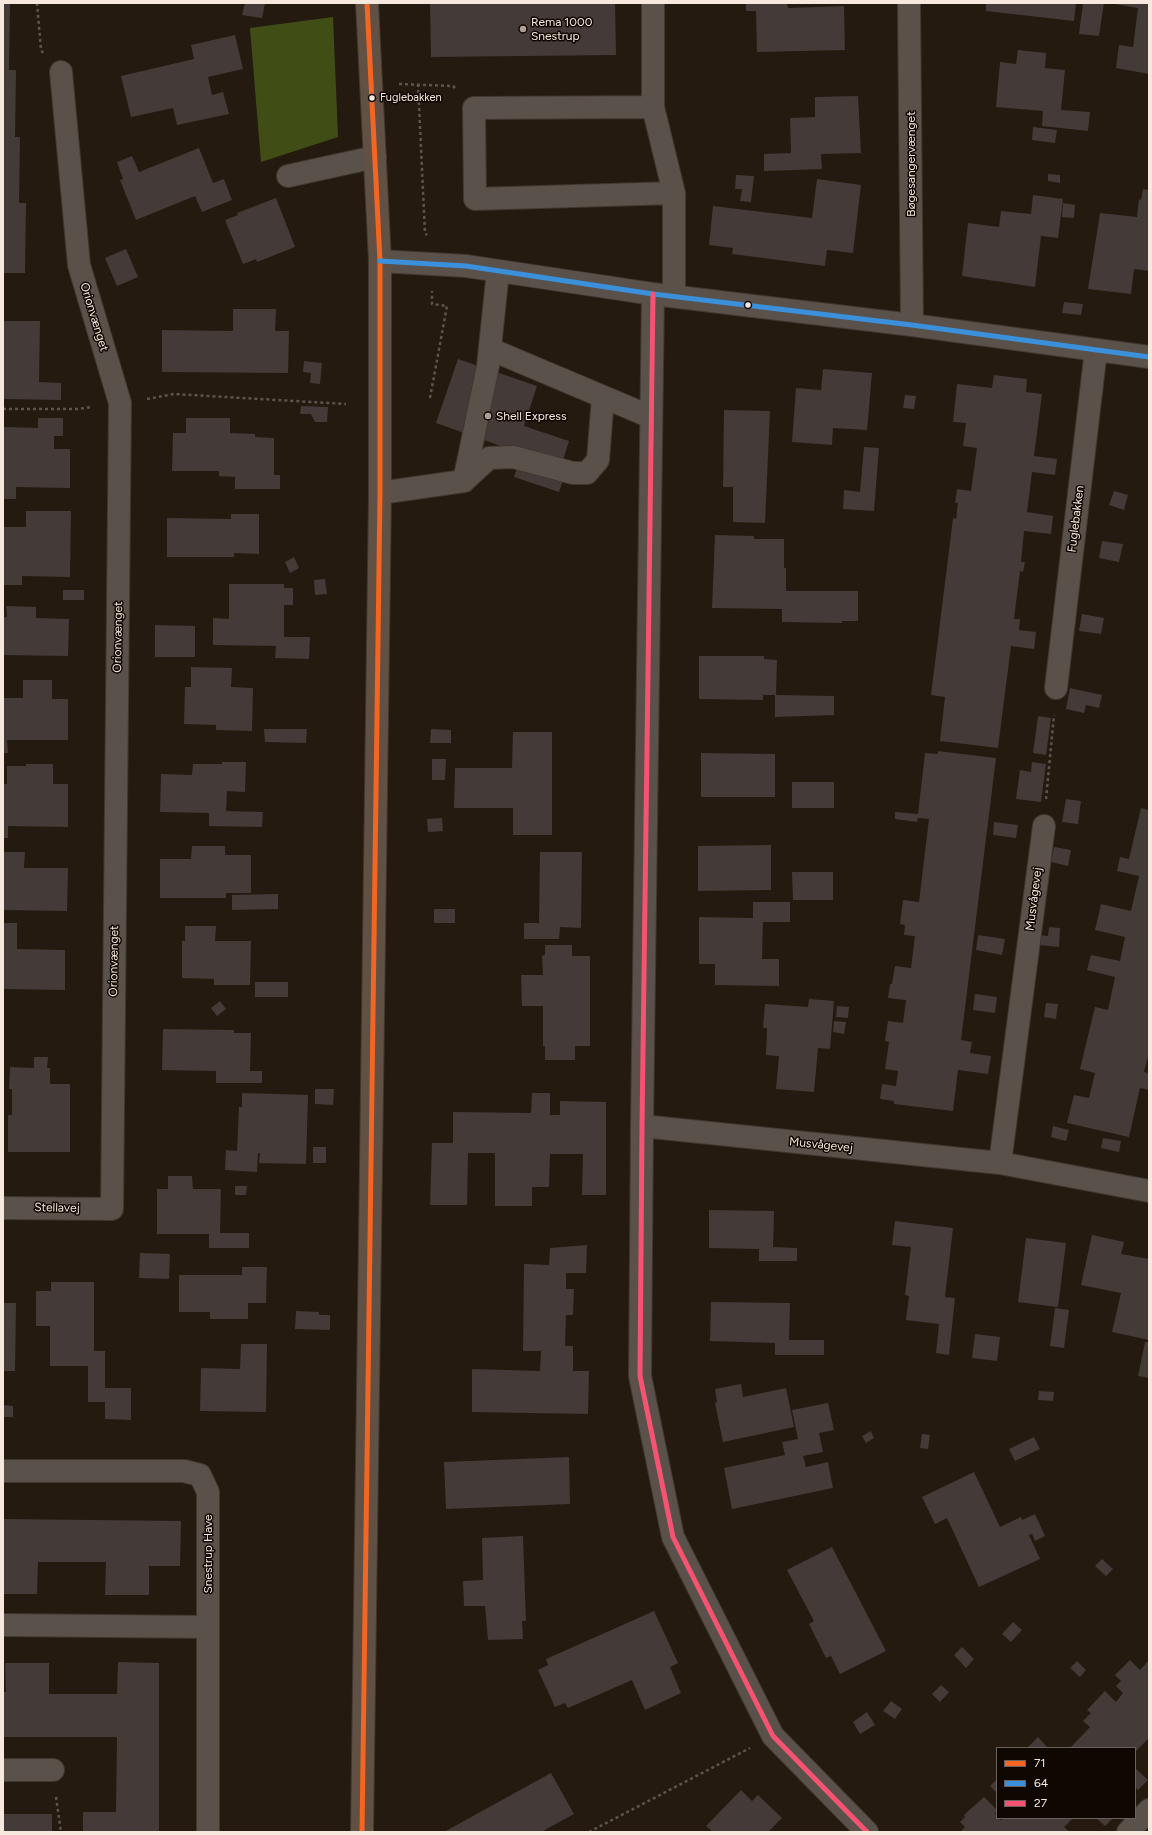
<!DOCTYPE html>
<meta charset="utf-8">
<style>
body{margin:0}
#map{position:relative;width:1152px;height:1835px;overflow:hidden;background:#251a10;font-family:Figtree,sans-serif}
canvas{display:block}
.frame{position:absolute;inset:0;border:4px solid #f7e8de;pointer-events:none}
.legend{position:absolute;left:996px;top:1747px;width:140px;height:72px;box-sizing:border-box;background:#0f0702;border:1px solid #6c615a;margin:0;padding:5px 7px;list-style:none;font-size:12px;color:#f7e8de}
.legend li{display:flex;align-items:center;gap:8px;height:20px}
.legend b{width:20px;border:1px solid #6c615a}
</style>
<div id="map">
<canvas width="1152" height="1835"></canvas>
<div class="frame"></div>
<ul class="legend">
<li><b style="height:5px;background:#f26522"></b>71</li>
<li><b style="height:5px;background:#3a90db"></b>64</li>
<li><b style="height:5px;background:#f65372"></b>27</li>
</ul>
</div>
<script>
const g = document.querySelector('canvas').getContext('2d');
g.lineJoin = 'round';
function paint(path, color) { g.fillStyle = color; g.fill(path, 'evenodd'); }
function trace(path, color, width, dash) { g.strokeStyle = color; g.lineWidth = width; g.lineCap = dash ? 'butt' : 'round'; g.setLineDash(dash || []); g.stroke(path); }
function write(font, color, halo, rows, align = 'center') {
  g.font = font + ' Figtree,sans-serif'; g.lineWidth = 3; g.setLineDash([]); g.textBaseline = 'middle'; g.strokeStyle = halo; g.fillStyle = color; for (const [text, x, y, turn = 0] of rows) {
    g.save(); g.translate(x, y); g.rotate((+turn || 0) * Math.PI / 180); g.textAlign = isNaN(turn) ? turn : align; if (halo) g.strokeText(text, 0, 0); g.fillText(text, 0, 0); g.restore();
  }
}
const forest = new Path2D(`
 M333,17L338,137L261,162L250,28Z`);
const building = new Path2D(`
 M3,3H10L9,70H16L15,137H20L19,203H26L25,273H3Z
 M245,3H265L262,18L242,15Z
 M430,3H615L616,55L431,57Z
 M746,3H787L788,8L844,6L845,50L757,52L756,11H746Z
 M986,3H1076L1074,21L986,11Z
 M1083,3H1104L1099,36L1079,34Z
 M1109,3H1149V74L1116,68L1119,45L1133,47L1138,8Z
 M235,35L243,69L208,77L212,95L223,92L229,114L177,125L173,108L131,117L121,76L194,59L191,45Z
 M1018,50L1046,53L1045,68L1065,70L1061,110L1090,112L1088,131L1042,126L1043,111L996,107L1000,62L1016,64Z
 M858,96L861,153L821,154L822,169L764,171V154L791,153L790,118L815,117V97Z
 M1033,127L1057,130L1055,143L1032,140Z
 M199,148L213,183L224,179L232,200L202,212L195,196L136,220L120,180L123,179L117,162L132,156L139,172Z
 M1048,174L1060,175V183L1048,181Z
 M736,175L754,176L751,202L740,201L742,189H735Z
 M817,179L861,185L853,253L827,250L825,266L732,254L733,248L709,245L713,206L812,218Z
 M1143,189L1149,190V271L1134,269L1131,294L1088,289L1100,213L1137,217L1139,199L1141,200Z
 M1033,195L1063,199L1058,238L1041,236L1035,287L962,276L968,223L999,227L1001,211L1031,214Z
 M276,198L295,247L257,262L256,259L243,264L225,220L238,215L237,213Z
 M1063,203L1075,205L1074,218L1062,217Z
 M126,249L138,277L117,286L105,258Z
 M1064,302L1083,304L1081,315L1062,313Z
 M233,309H276L275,331H289L288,373L162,372V330L233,331Z
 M3,321H40L39,382L61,383V400L4,399Z
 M458,359L537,386L524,426L569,441L563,460L569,462L559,492L514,477L517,468L515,451L436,423Z
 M304,361L322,363L320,384L310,383L311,373L303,372Z
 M823,369L872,373L867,430L833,428L832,445L792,442L796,388L821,390Z
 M994,375L1027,379L1026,392L1042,394L1034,456L1057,459L1055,475L1032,472L1027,512L1053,516L1051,534L1024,531L1021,562H1025L1023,572L1020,571L1014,619H1020L1019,630L1036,632L1034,649L1011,646L998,748L940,741L945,697L931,695L953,518L956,519L958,503H955L957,489L971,491L977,448L963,446L966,423L953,422L957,384L992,388Z
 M905,395L916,396L914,409L903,408Z
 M301,406L328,407L327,422H315L311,414H300Z
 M724,410L770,411L765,523L733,522V487H723Z
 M38,418H63V436H54V449H70V488L16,487V499H3L4,427L38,428Z
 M186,418H230V433L255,434V437L274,438V475H280V489H235V477L219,476V471H172L173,433H186Z
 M864,447L879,448L874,511L843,509L844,490L860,492Z
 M1114,491L1128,495L1124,510L1109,505Z
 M26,511H71L70,577L22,576V585H3V527H26Z
 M231,514H259V554L234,553V557H167V518L231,519Z
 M715,535L754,536V539H784V568H786V591H858V621H842V623L782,622V609L712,608Z
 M1102,541L1123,544L1119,562L1099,558Z
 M294,557L299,568L290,573L285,562Z
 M325,579L327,594L315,595L314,580Z
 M229,584H284V588H293V605H284V637H310L309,659L275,658L276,646L213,645V618L229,619Z
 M63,590H84V600H63Z
 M6,606L36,607V618L69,619L68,656L3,655V622L4,617H7Z
 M1082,614L1104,618L1101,634L1079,631Z
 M155,625L195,626V657H155Z
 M699,656H764V659L777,660L776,695L834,696V715L775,717V695H763V700L699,699Z
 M191,667L232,668L231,687L253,688L252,731L216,730V725L184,724L185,687H191Z
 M23,680H52V699H68V740H7L8,753H3V698H23Z
 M1070,688L1102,695L1099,708L1086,705L1084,713L1066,709Z
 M1038,716L1051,718L1046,755L1033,753Z
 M264,729H307L306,743L265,742Z
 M431,729L451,730V743H430Z
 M513,732H552V835H513V808H454L455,768H512Z
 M938,751L996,758L961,1040L972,1042L970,1053L991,1056L988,1074L958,1070L953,1111L894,1104V1101L880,1099L882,1084L896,1086L898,1071L885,1069L889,1042L885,1041L888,1021L903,1023L906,1000L888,998L890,984H892L895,966L911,968L915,936L904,935L905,925L900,924L903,900L919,902L929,819L918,818L917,822L895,819V812L918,814L925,753L938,754Z
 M701,753L775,754V797H701Z
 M432,759H446L445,780H432Z
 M222,762H246L245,792L227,791L226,811L263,812L262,827L209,826V813L160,812L161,774L192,775L193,764H222Z
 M1032,762L1046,764L1041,802L1016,799L1020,770L1031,772Z
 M26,764H53V784H68V827L8,826V838H3V784H7V766H26Z
 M792,782H834V808H792Z
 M1066,799L1081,801L1078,824L1062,822Z
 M1141,808L1149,810V1053L1144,1072L1149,1073V1090L1140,1088L1129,1137L1067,1123L1074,1095L1089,1098L1095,1073L1080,1069L1095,1007L1108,1010L1115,977L1087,970L1091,955L1120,961L1125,937L1095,930L1101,904L1131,911L1139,876L1117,871L1120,857L1129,859Z
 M442,818L443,831L428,832L427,819Z
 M994,822L1018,825L1016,838L993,835Z
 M771,845V890L698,891V846Z
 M192,846H225V855H251V893H226V898H160V859H191Z
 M1054,847L1071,850L1068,866L1051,862Z
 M3,852H25L24,868H68L67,911L3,910Z
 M540,852H582L581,928L560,927L559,939H524V923H539Z
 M792,872H833V900H793Z
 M278,894V909L232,910V895Z
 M753,902H790V922H763L762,959H779V986L715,985V964H699V917L753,918Z
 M434,909H455V923H434Z
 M3,923H17V949L65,950V990L3,989Z
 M185,926H216L215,941H251L250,985H214V979L182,978V941H185Z
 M1049,927L1060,928L1059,947L1039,945L1040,935L1048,936Z
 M978,935L1005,939L1002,955L976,950Z
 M545,945H572V956H590V1046H575V1060H545V1046H543V1006H522L521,975H543L542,956L545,955Z
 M255,982H288V997H255Z
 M975,994L997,997L995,1013L973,1010Z
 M809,999L834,1001L830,1049L818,1048L814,1092L776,1089L779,1056L766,1055L767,1028H763L765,1004L808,1007Z
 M220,1001L226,1009L217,1016L211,1008Z
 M1046,1003L1058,1004L1056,1019L1044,1017Z
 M837,1006L849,1007L848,1018L836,1017Z
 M834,1021L846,1022L844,1034L833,1032Z
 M163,1029L234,1030V1033H251L250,1071H262V1083H216V1071L162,1070Z
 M34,1057H48L47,1068H50V1084H70V1152H8V1115H12V1089H9L10,1067L34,1068Z
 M315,1089H334L333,1105L315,1104Z
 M242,1093L308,1095L306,1164L259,1163L260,1153H258L257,1172L225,1170L226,1150L237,1151L239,1107H242Z
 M532,1093H550V1115H560V1101L606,1102V1195H582L583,1154H550L549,1187H532V1206H495V1153H468L467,1205H430L432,1143H453V1112L531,1113Z
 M1053,1126L1069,1130L1066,1141L1051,1137Z
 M1103,1138L1121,1141L1119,1152L1101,1148Z
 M313,1147H326V1163H313Z
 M168,1176H192L193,1189H221L220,1233H249V1248H209V1234H157V1189H168Z
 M235,1186H247L246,1195H235Z
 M709,1210L774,1211L773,1247L797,1248V1261H759V1249L709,1248Z
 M895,1221L953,1228L945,1297L955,1298L949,1355L936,1353L939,1324L906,1320L909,1296L905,1295L911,1247L892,1245Z
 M1092,1235L1124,1242L1121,1254L1149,1259V1340L1112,1332L1121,1293L1081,1285Z
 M1026,1238L1066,1243L1058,1307L1018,1302Z
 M587,1245L586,1273H566V1289H574L573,1315H566L565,1346H573V1371H589L588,1414L472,1412V1369L540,1371L541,1351H523L524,1264L549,1265L550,1248Z
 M140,1253L170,1254L169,1279L139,1278Z
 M242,1267H267L266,1303H248V1319H210V1312H179V1275H242Z
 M51,1282H94V1351H105V1388H131V1420L105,1419V1402H88V1366H50V1326H36V1291H51Z
 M711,1302L790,1303L789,1340H824V1355H775V1343L710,1341Z
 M3,1303H16L15,1371H3Z
 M1055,1308L1069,1310L1064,1348L1050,1346Z
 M296,1311L319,1312V1315H330V1330L295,1329Z
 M975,1334L1000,1337L997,1361L972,1358Z
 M1145,1342H1149V1378L1138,1376Z
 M241,1344H267L266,1412L200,1411L201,1368L240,1369Z
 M741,1384L743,1397L786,1388L794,1427L723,1442L715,1403L717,1402L715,1389Z
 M1039,1391L1054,1392L1053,1401L1038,1400Z
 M828,1403L834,1430L819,1433L823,1452L803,1456L806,1467L828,1462L833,1488L732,1509L724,1468L785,1455L782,1442L798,1439L792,1410Z
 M3,1405L13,1406V1417H3Z
 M871,1431L874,1438L866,1443L862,1436Z
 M922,1434L930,1435L928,1449L920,1448Z
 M1034,1437L1040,1449L1015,1461L1009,1449Z
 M569,1457L570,1504L446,1509L444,1462Z
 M974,1472L1000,1527L1021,1517L1022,1520L1035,1514L1045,1536L1035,1541L1032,1534L1029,1535L1040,1559L979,1587L947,1518L935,1524L922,1497Z
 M3,1519L181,1521L180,1566H149V1595H105L106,1562H38L37,1594H3Z
 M523,1536L526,1621H522L523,1639L488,1640L485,1606H464L463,1581L483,1580L482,1538Z
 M832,1547L886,1651L840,1674L831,1656L826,1658L809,1624L814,1621L787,1570Z
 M1102,1559L1113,1569L1106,1576L1095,1566Z
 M654,1611L678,1663L670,1667L681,1693L645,1710L632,1680L568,1708L565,1703L555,1707L538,1670L548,1665L546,1659Z
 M1013,1622L1022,1630L1011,1642L1002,1634Z
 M962,1647L974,1659L966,1668L954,1655Z
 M1130,1660L1140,1670L1149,1660V1738L1135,1752V1748H1070L1090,1727L1083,1721L1091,1713L1087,1710L1105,1691L1116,1702L1123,1693L1116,1686L1121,1681L1115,1675Z
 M1077,1661L1086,1670L1080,1677L1070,1668Z
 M118,1662L159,1663V1832H83V1812H116L117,1737H3V1692H6L5,1663H49V1694H117Z
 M941,1685L949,1692L940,1702L932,1694Z
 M891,1701L902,1709L895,1719L883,1711Z
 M867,1712L875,1725L860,1734L853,1722Z
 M1038,1737L1048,1748H1027Z
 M1135,1768L1148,1780L1138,1790L1135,1787Z
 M551,1773L574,1814L541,1832H444Z
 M997,1779V1793L990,1786Z
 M741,1790L752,1801L758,1795L782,1818L768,1832H713L706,1826Z
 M984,1797L997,1810L995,1813L997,1818L1002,1820L1004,1818H1073L1064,1827L1070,1832H960L965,1827L960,1822L965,1817L964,1815Z
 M3,1814H52V1832H3Z
 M1096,1818H1113L1105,1826Z`);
const path = new Path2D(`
 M37,3L41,50L43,53
 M399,84L453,86L455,88
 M418,84L425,233L427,235
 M430,398L447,306L432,304V291
 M147,399L174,394L346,404
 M3,409H78L92,407
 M1046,799L1054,715
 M56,1797L61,1832
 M589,1832L750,1748`);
const minor = new Path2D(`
 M653,3V107L674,193V296
 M909,3L912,325
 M653,107L474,108L475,199L674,193
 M288,176L375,157
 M380,261L466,266L653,294L912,325L1149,357
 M653,294L642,1126L640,1376L673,1537L773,1736L867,1832
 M490,349L651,417
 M464,481L489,458L513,457L573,473H587L598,460L603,397
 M380,493L464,481L488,366L498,271
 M1056,688L1096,350
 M642,1126L1000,1163L1149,1191
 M1000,1163L1044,826
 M3,1208L112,1209L120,403L79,265L61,72
 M3,1471H184L200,1475L208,1492V1832
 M3,1625L208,1627
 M3,1770H53
 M1128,1832L1149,1810`);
const major = new Path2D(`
 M362,1832L380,493V261L367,3`);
const bus1 = new Path2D(`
 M362,1832L380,493V261L367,3`);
const bus2 = new Path2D(`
 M380,261L466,266L653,294L912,325L1149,357`);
const bus3 = new Path2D(`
 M653,294L642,1126L640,1376L673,1537L773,1736L867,1832`);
const markers = [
 [523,29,4,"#aea096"],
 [372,98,3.5,"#f7e8de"],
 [748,305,3.5,"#f7e8de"],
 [488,416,4,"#aea096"]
];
const busNames = [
 ["Fuglebakken",380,98]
];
const poiNames = [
 ["Rema 1000",531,22],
 ["Snestrup",531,36],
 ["Shell Express",496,416]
];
const streetNames = [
 ["Bøgesangervænget",911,164,-90],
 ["Orionvænget",94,317,73],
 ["Fuglebakken",1076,519,-83],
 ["Orionvænget",118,637,-89],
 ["Musvågevej",1034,899,-83],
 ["Orionvænget",114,961,-89],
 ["Musvågevej",821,1145,6],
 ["Stellavej",57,1208,1],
 ["Snestrup Have",208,1554,-90]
];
paint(forest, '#404e16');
paint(building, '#443a38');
trace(minor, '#403730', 24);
trace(major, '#403730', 24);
trace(path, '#5c554e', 2.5, [3, 3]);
trace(minor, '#5a514a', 22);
trace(major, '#605144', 22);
trace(bus1, '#f26522', 5);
trace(bus2, '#3a90db', 5);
trace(bus3, '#f65372', 5);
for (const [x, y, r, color] of markers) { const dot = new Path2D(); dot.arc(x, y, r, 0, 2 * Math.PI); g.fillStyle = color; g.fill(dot); trace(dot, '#0f0702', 1.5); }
write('11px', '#f7e8de', '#0f0702', busNames, 'left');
write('12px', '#f7e8de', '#0f0702', poiNames, 'left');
write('12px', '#f7e8de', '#0f0702', streetNames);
</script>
